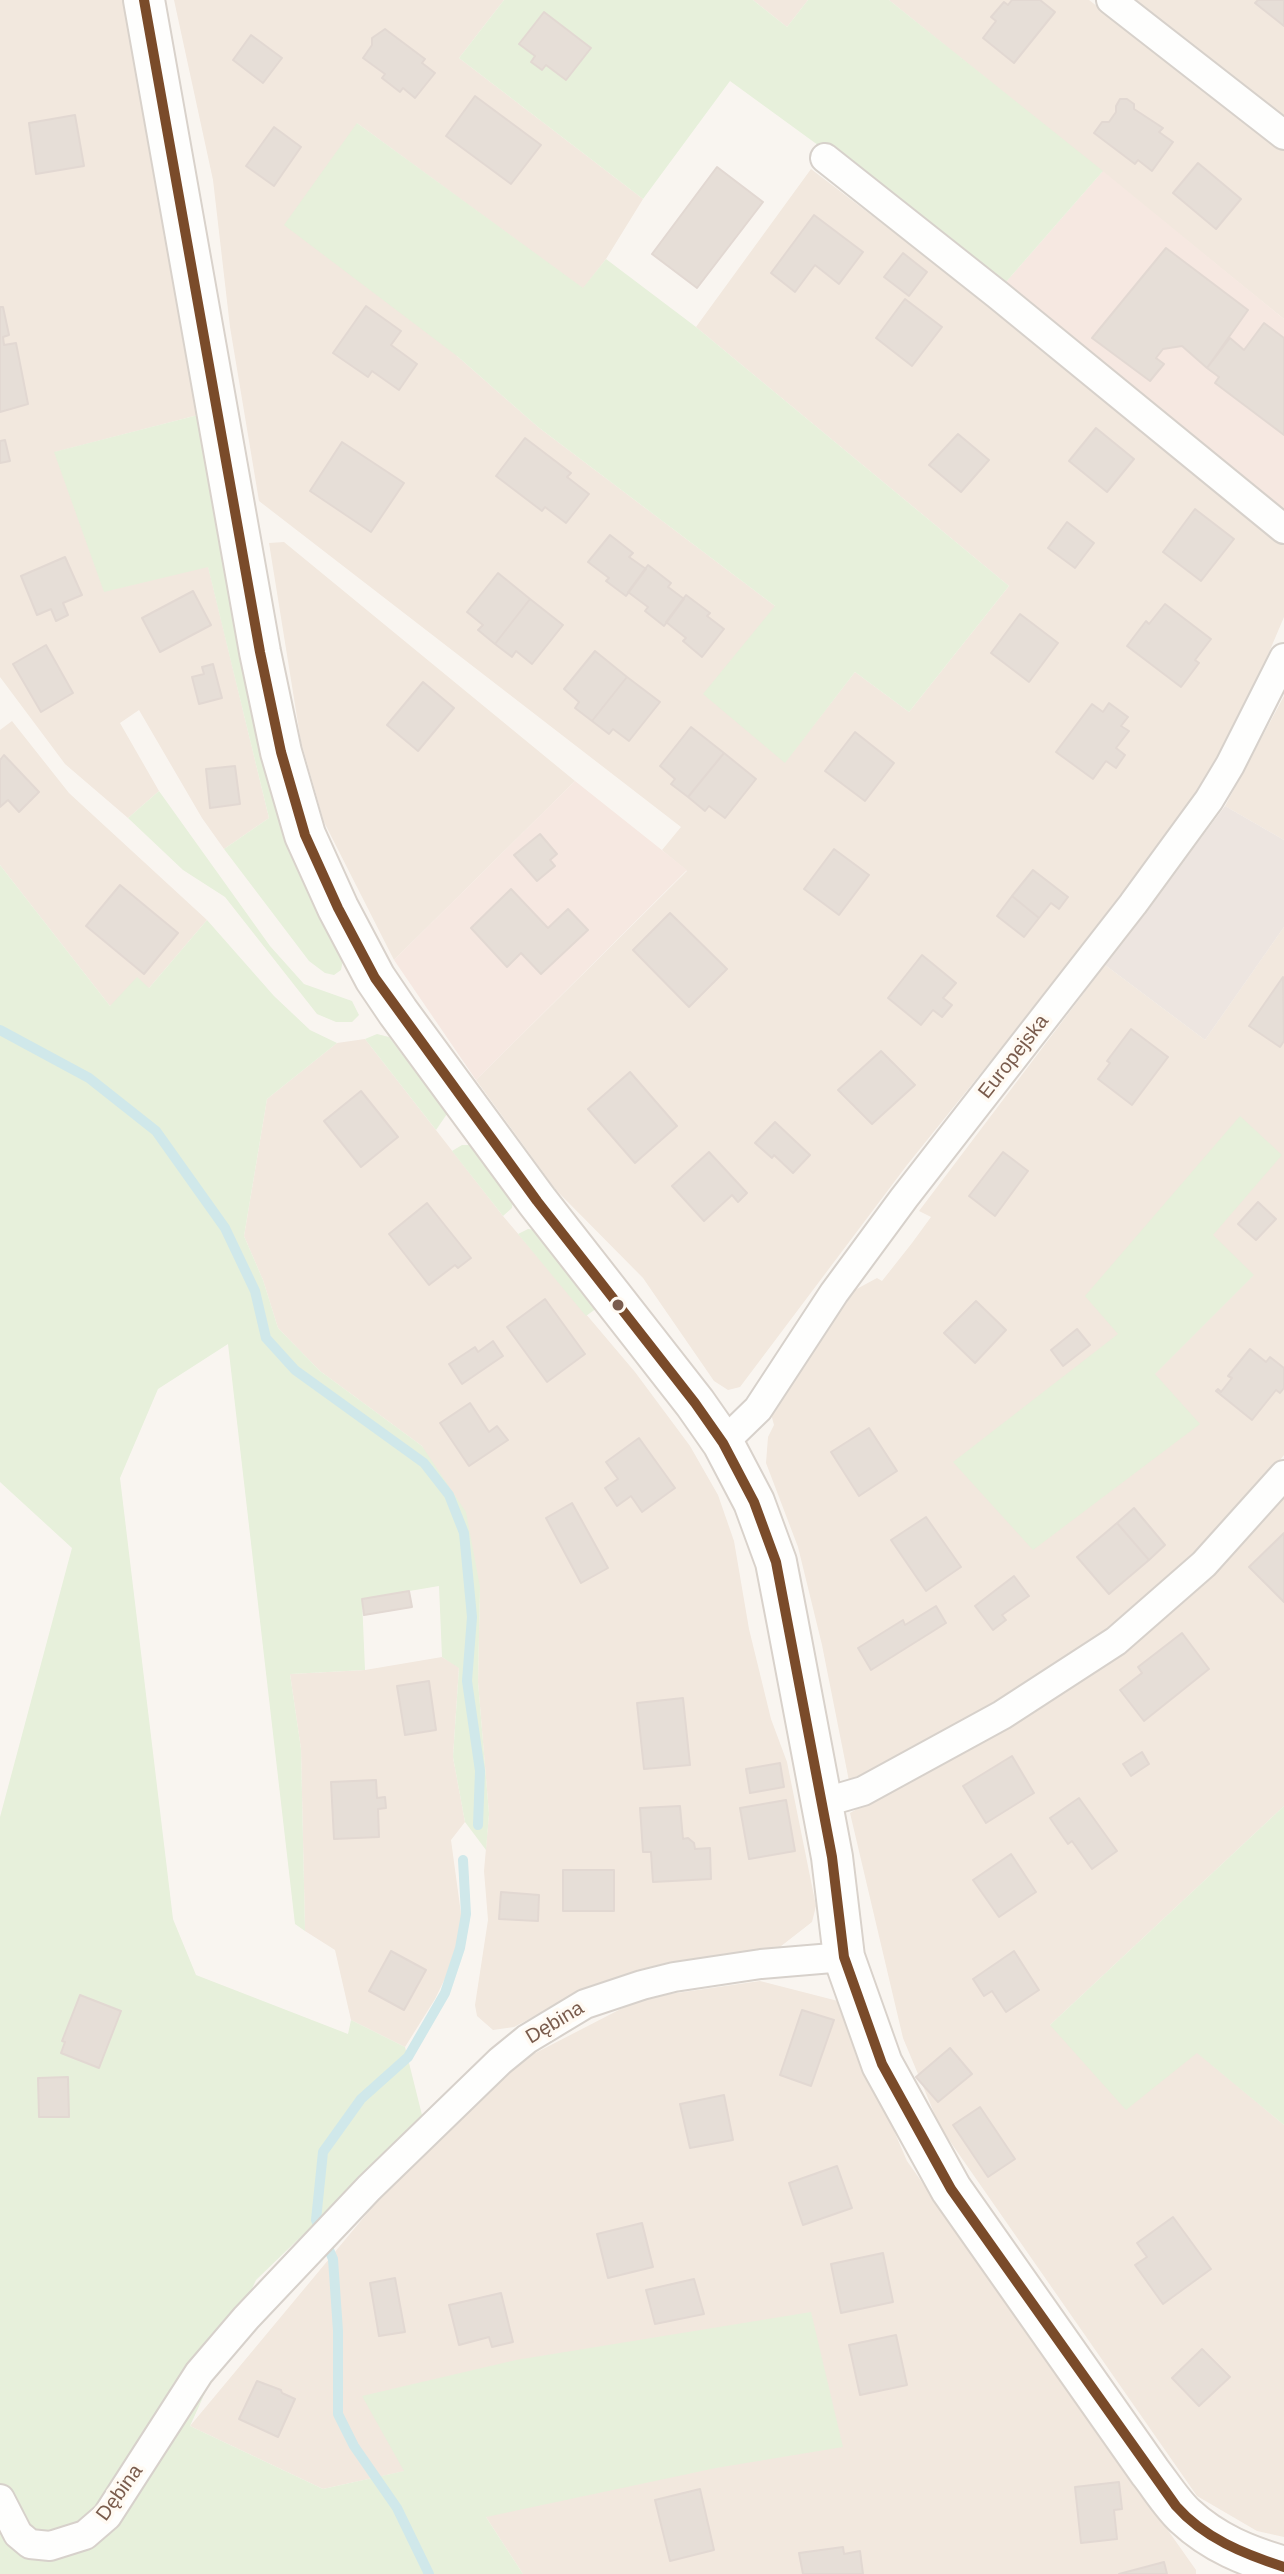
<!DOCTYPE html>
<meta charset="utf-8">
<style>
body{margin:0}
canvas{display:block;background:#f9f5f0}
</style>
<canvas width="1284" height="2574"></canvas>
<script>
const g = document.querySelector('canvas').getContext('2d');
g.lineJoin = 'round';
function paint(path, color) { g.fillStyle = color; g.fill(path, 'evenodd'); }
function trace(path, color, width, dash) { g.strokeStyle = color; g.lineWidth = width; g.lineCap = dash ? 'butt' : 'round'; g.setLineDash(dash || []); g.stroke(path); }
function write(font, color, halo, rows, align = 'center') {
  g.font = font + ' Helvetica,sans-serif'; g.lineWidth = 7; g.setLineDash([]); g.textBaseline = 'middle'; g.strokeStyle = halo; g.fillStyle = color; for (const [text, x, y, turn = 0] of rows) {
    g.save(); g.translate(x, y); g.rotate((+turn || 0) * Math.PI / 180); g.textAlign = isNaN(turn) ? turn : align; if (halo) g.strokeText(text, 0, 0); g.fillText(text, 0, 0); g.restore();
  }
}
const residential = new Path2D(`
 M0,0H124L202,414L55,452L208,566L269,818L224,849L202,818L139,710L120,723L159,791L128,818L65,764L0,677Z
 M174,0H504L459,58L643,199L606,259L583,289L357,123L457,356L538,427L775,606L785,762L855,672L909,712L1009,586L696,327L811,169L988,304L1284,544V617L1245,709L1192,802L1031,1011L907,1165L740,1387L728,1390L714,1381L643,1278L556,1190L476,1080L687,871L662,850L681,827L259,501L230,327L213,180Z
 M753,0H808L787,27Z
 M889,0H1089L1284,150V319Z
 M1126,0H1284V125Z
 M284,542L575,781L394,960L324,822L301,742L269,543Z
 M1284,696V840L1225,806Z
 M12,721L69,793L207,920L149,988L110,1006L0,865V730Z
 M1284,927V1455L1244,1505L1140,1608L1062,1667L953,1730L849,1781L822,1645L798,1547L766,1463L768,1437L774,1425L771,1414L853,1291L877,1278L882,1281L912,1243L931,1217L919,1211L1105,965L1205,1040Z
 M365,1039L503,1216L635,1372L690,1446L718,1495L734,1541L749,1629L771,1719L787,1762L816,1906L812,1922L776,1950L630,1974L581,1992L514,2027L493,2030L477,2016L475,2005L488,1920L484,1871L489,1814L478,1682L480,1587L422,1446L320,1371L278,1328L263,1280L244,1236L267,1099L337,1043Z
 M1284,1488V1806L1050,2025L1197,2052L1284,2125V2537L1257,2531L1197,2496L940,2127L903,2038L850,1813L1110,1661Z
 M442,1657L459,1667L453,1757L465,1822L451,1840L462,1921L455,1958L435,1999L405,2047L351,2020L335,1950L305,1931L301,1749L290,1674L365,1670Z
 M760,1981L838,2001L907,2161L1196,2570V2574H523L486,2517L405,2471L323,2489L190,2426L379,2199L518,2062L642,1998Z`);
const commercial = new Path2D(`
 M1103,171L1284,319V516L1006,282Z
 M575,781L687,870L476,1080L394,960Z`);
const industrial = new Path2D(`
 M1225,806L1284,840V927L1205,1040L1105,965Z`);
const green = new Path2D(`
 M504,0H753L787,27L808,0H889L1103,171L1006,282L730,81L643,199L459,58Z
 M357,123L583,288L606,259L696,327L1009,586L909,712L855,672L785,763L703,694L775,606L538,427L457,356L284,225Z
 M202,414L343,960L341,970L334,975L325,973L309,961L224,849L269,818L208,567L104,592L54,452Z
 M159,791L270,946L304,984L352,1001L359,1015L352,1022H336L317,1014L225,897L183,870L128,818Z
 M0,865L110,1006L137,977L149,988L207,920L274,996L310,1030L337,1043L267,1099L244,1236L263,1280L278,1328L320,1371L422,1446L466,1512L480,1587L478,1682L489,1814L486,1850L465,1822L453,1757L459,1668L442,1657L439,1586L362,1599L365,1670L290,1674L301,1749L305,1931L295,1924L228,1344L158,1389L120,1478L173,1919L196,1975L348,2034L351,2020L405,2047L423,2119L256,2280L190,2426L323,2489L404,2471L362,2396L516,2360L811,2312L843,2447L716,2468L486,2517L523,2574H0V1817L72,1548L0,1482Z
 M377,1034L389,1037L447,1114L436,1130L365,1039Z
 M1240,1116L1282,1155L1213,1235L1254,1275L1155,1374L1200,1424L1033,1550L953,1462L1118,1334L1085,1296Z
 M462,1145H472L513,1200L512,1208L503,1216L452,1151Z
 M528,1229L537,1230L597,1308L586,1316L518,1234Z
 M1284,1806V2125L1197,2053L1126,2110L1050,2025Z`);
const stream = new Path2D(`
 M0,1030L89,1078L156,1131L225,1228L255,1291L266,1338L295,1370L424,1463L449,1495L464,1533L472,1617L467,1681L480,1771L478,1825
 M429,2574L397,2508L354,2446L338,2414V2331L333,2259L316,2220L323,2152L361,2099L408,2057L445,1993L460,1948L466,1914L463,1860`);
const building = new Path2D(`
 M1012,0H1040L1055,12L1014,63L983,38L996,21L991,17L1004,2L1008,5Z
 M1258,0H1284V26L1255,3Z
 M544,12L591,48L566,80L546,65L542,70L531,62L535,56L519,44Z
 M385,29L425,59L422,63L435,73L415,98L403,88L400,92L382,78L385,74L363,58L372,45V38Z
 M251,35L282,58L263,83L233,60Z
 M475,96L541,145L511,184L446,136Z
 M1120,99H1127L1134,104V109L1163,128L1159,132L1173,142L1152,171L1138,160L1135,164L1094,133L1102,122H1109L1116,112V106Z
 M75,115L84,166L36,174L29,123Z
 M274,127L301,147L274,186L246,166Z
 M1198,163L1241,199L1216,229L1173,193Z
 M717,167L763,202L697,288L652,254Z
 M814,215L863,252L839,284L815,265L795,292L771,273Z
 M1166,248L1248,310L1207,368L1182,346L1163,349L1156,358L1164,364L1150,381L1092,338Z
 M903,253L927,272L909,296L884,277Z
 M905,299L942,327L912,366L876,338Z
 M366,306L401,331L391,345L417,364L399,390L372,371L368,377L333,353Z
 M0,307H3L9,335L3,337L4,345L16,343L28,404L0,412Z
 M1264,323L1284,338V435L1215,383L1219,377L1207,368L1230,338L1244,350Z
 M1096,428L1134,459L1107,492L1069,461Z
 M958,434L989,460L961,492L929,465Z
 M525,438L571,473L567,477L589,494L566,523L545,507L542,511L496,476Z
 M5,440L10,461L0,463V441Z
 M342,442L404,483L371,532L310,491Z
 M1195,509L1234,539L1201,581L1163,552Z
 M1067,522L1094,543L1075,568L1048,548Z
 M610,535L633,553L629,557L646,569L626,596L606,581L609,578L588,562Z
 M65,557L82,595L63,603L68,615L56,621L51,609L37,615L21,576Z
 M648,565L671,583L668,587L684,599L664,626L645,611L648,607L628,592Z
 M498,573L530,599L495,644L478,630L483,625L467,612Z
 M193,591L211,625L160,652L142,618Z
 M686,595L710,613L707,616L724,629L702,657L683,641L686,638L666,622Z
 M530,599L563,625L532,664L516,651L512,657L495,644Z
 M1165,604L1211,639L1195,660L1199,663L1181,687L1127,646L1146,621L1149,624Z
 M1020,614L1058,643L1029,682L991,653Z
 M46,645L73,693L41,712L13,664Z
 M595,651L627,677L592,721L575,708L579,702L564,689Z
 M213,664L222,698L199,704L192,677L204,674L202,667Z
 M627,677L660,702L629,741L613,729L609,734L592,721Z
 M423,682L454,708L418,751L387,725Z
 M1109,703L1128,717L1121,726L1129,731L1116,748L1125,755L1116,768L1106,761L1093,779L1056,752L1092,704L1103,712Z
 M691,727L724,753L688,797L671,784L675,779L660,766Z
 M855,732L894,763L865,801L825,771Z
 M724,753L756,779L725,818L709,806L705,811L688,797Z
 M4,755L39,792L19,812L8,800L0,807V760Z
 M235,766L240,804L210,808L206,769Z
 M540,834L557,854L550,860L555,866L537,881L514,855Z
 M834,849L869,875L839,915L804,889Z
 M1033,870L1068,897L1059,909L1051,903L1039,918L1012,896Z
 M120,885L178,933L144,974L86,926Z
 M511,889L548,928L568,909L588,930L541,974L521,953L507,967L471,928Z
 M1012,896L1039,918L1024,937L997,916Z
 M670,913L727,969L689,1007L633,950Z
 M922,955L956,983L943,998L952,1005L942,1017L933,1010L921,1025L888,998Z
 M1283,977L1284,1041L1280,1047L1249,1026Z
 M1131,1029L1168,1057L1132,1105L1098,1079L1110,1063L1107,1061Z
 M881,1051L915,1085L872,1124L838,1090Z
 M630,1072L677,1126L635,1163L588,1109Z
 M361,1091L398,1137L361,1167L324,1121Z
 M775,1122L810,1155L793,1173L774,1155L772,1158L755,1143Z
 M709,1152L747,1193L738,1202L732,1195L704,1221L672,1186Z
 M1003,1152L1028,1171L995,1216L969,1196Z
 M1258,1202L1276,1219L1256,1240L1238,1224Z
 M427,1203L471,1258L458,1268L455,1265L429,1285L389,1234Z
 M545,1299L585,1354L547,1382L507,1327Z
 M976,1301L1006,1330L975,1363L944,1333Z
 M1077,1329L1090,1345L1063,1366L1051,1350Z
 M493,1341L503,1356L462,1384L449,1364L475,1347L478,1352Z
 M1250,1349L1266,1362L1270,1357L1284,1368V1388L1280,1393L1276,1390L1252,1420L1216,1391L1218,1389L1221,1392L1232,1378L1228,1376Z
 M470,1403L489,1432L497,1426L508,1440L469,1466L440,1423Z
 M869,1428L897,1471L859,1496L831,1452Z
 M639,1438L675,1488L642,1512L631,1496L617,1506L605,1488L618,1479L606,1462Z
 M572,1503L608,1568L581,1583L546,1518Z
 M1134,1508L1165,1545L1149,1560L1117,1523Z
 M926,1517L961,1567L926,1591L891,1540Z
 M1117,1523L1149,1560L1109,1594L1077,1557Z
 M1284,1533V1602L1249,1567Z
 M1014,1576L1029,1596L1002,1615L1006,1620L993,1630L975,1606Z
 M409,1591L412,1607L364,1615L362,1599Z
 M936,1606L946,1623L871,1670L858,1648L903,1620L905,1625Z
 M1182,1633L1209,1669L1144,1721L1120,1690L1142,1673L1138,1667Z
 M429,1681L436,1730L405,1735L397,1686Z
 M683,1698L690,1765L644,1769L637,1703Z
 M1142,1752L1149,1764L1131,1776L1123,1764Z
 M1012,1756L1034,1793L986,1823L963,1786Z
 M780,1763L784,1787L750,1793L746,1769Z
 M376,1780L377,1798L385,1797L386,1808L378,1809L379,1837L334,1839L331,1782Z
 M1079,1798L1117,1851L1092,1869L1072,1841L1068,1844L1050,1818Z
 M786,1800L795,1851L749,1859L740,1808Z
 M680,1806L683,1839L688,1838L694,1843L695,1849L710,1848L711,1879L653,1882L651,1852H643L640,1808Z
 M1011,1854L1036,1892L999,1917L973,1880Z
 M563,1870H614V1911H563Z
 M501,1892L539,1895L538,1921L499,1919Z
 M391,1951L426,1970L404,2010L369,1991Z
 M1014,1951L1039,1990L1006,2012L992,1991L984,1996L973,1979Z
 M80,1995L121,2011L99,2068L61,2053L65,2042L62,2041Z
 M802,2010L834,2020L811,2086L780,2075Z
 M950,2048L972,2074L938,2102L916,2077Z
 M68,2077L69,2117H39L38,2078Z
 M724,2095L733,2140L690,2148L680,2104Z
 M980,2107L1015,2159L988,2177L953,2125Z
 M837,2166L852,2208L803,2225L789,2183Z
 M1173,2217L1211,2269L1163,2304L1135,2265L1147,2257L1137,2243Z
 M642,2223L653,2267L608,2278L597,2234Z
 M883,2253L893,2302L841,2313L831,2264Z
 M395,2278L405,2332L379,2336L370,2283Z
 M694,2279L704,2314L655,2324L646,2290Z
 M501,2293L513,2342L492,2347L489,2337L459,2345L449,2305Z
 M896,2335L907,2385L860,2395L849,2345Z
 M1202,2349L1230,2377L1199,2406L1172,2378Z
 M257,2381L281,2390L282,2393L295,2399L278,2437L239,2419Z
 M1119,2482L1122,2509L1114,2510L1117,2539L1081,2543L1075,2487Z
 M700,2489L714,2550L670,2561L655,2500Z
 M843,2547L844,2554L860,2551L863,2574H803L799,2553Z
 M1164,2562L1167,2574H1119Z`);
const street = new Path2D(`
 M1111,0L1284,135
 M825,158L998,295L1284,529
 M723,1443L758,1409L834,1293L904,1198L1133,904L1209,800L1230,765L1284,658
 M822,1803L863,1791L1002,1715L1116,1641L1204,1564L1284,1475
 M0,2499L18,2534L30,2544L50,2546L85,2535L107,2516L199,2373L246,2318L369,2188L500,2061L527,2039L585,2004L642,1985L674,1977L761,1964L844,1957`);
const secondary = new Path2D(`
 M144,0L260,652L281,752L305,835L338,908L375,978L398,1012L537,1201L695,1403L723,1443L754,1502L776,1562L787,1619L832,1857L844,1957L882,2064L951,2189L1150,2472C1161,2486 1172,2504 1185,2516C1214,2543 1247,2556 1284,2567`);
const bus1 = new Path2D(`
 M144,0L260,652L281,752L305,835L338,908L375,978L537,1201L695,1403L723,1443L754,1502L776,1562L832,1857L844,1957L882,2064L951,2189L1176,2506C1204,2538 1244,2554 1284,2567`);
const markers = [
 [618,1305,7,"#7a5c4d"]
];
const streetNames = [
 ["Europejska",1014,1057,-52],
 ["Dębina",555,2023,-31],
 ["Dębina",120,2493,-54]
];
paint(residential, '#f2e8de');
paint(commercial, '#f6e8e1');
paint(industrial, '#ede5e0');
paint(green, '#e7f0db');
trace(stream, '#d0e8ea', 10);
paint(building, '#e6ded7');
trace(building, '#e2d8d2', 2);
trace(street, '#d7d1cb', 32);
trace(secondary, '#d9d2cb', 44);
trace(street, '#fefefd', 28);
trace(secondary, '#fefefd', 40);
trace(bus1, '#7a4b2a', 10);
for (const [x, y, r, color] of markers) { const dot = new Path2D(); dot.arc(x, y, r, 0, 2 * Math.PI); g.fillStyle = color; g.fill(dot); trace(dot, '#fffaf3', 3); }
write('20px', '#7a5c4d', '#fffaf3', streetNames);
</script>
